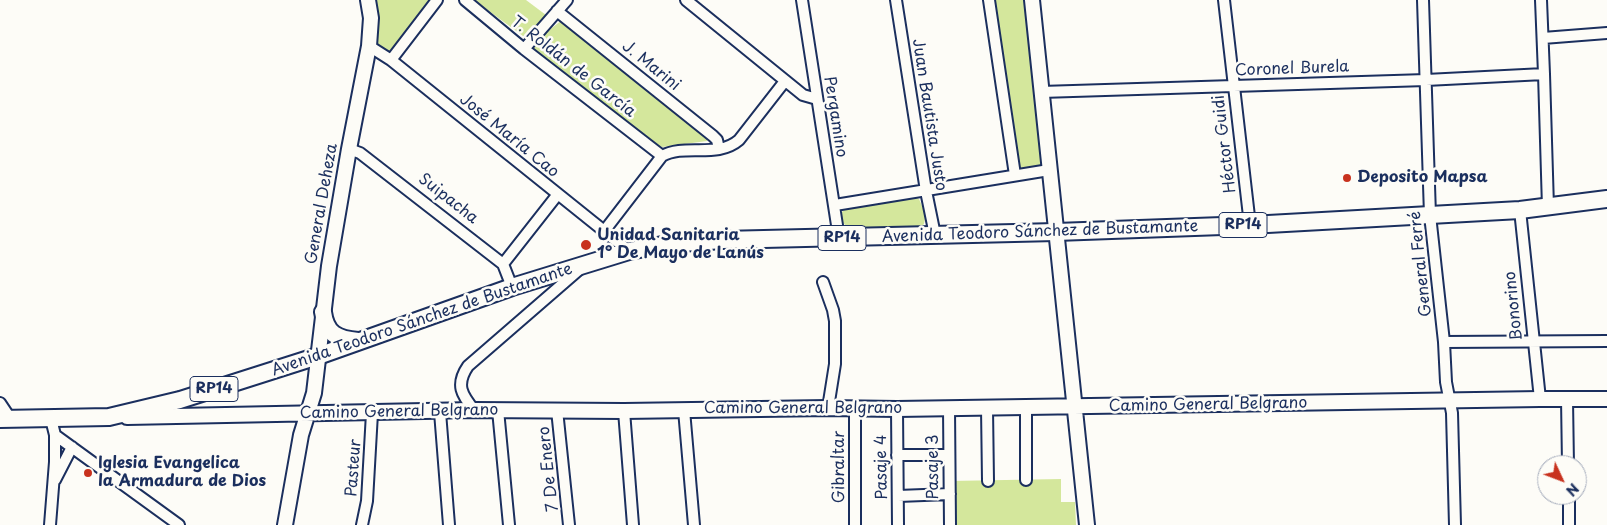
<!DOCTYPE html>
<meta charset="utf-8">
<style>
body{margin:0}
#map{position:relative;width:1607px;height:525px;overflow:hidden;background:#fdfcf7;font-family:"Playpen Sans",sans-serif}
canvas{display:block}
.north{position:absolute;left:1537px;top:455px;width:50px;height:50px;box-sizing:border-box;background:#fdfcf7;border:1px solid #a3aaba;border-radius:50%;rotate:133deg;font-size:14px;font-weight:700;line-height:20px;text-align:center;color:#1b2f5e}
.north::after{content:'';display:block;margin:auto;width:18px;height:22px;background:#c8321e;clip-path:polygon(50% 0,100% 100%,50% 72%,0 100%)}
</style>
<div id="map">
<canvas width="1607" height="525"></canvas>
<div class="north">N</div>
</div>
<script>
const g = document.querySelector('canvas').getContext('2d');
g.lineJoin = 'round';
function paint(path, color) { g.fillStyle = color; g.fill(path, 'evenodd'); }
function trace(path, color, width, dash) { g.strokeStyle = color; g.lineWidth = width; g.lineCap = dash ? 'butt' : 'round'; g.setLineDash(dash || []); g.stroke(path); }
function write(font, color, halo, rows, align = 'center') {
  g.font = font + ' "Playpen Sans",sans-serif'; g.lineWidth = 5; g.setLineDash([]); g.textBaseline = 'middle'; g.strokeStyle = halo; g.fillStyle = color; for (const [text, x, y, turn = 0] of rows) {
    g.save(); g.translate(x, y); g.rotate((+turn || 0) * Math.PI / 180); g.textAlign = isNaN(turn) ? turn : align; if (halo) g.strokeText(text, 0, 0); g.fillText(text, 0, 0); g.restore();
  }
}
const green = new Path2D(`
 M374,0H435L392,52L386,51L376,43Z
 M474,0H526L546,15L528,35L523,36Z
 M989,0H1032L1049,170L1015,175Z
 M562,20L707,137V141L662,147L656,145L534,49L533,47L534,42Z
 M913,197L919,199C923,208 929,221 921,228L853,229C843,226 835,216 846,208Z
 M1061,479V502H1075L1076,525H950V481Z`);
const street = new Path2D(`
 M465,0L524,49L662,156
 M686,0L803,95L817,99
 M802,0L839,238
 M896,0L926,191L935,235
 M989,0L1015,175
 M1224,0L1250,225
 M1423,0L1430,215L1444,342L1446,382L1452,413L1455,525
 M1541,0L1544,74L1548,207
 M557,11L713,136L717,140L719,149
 M1543,38L1607,33
 M369,46L391,60L629,251
 M524,49L567,0
 M391,60L437,0
 M1041,92L1426,80L1544,74
 M349,149L360,153L503,264L512,287
 M835,205L1049,170
 M1520,210L1540,399
 M605,230L662,156C685,143 717,159 739,140L785,81
 M503,264L558,194
 M823,282L833,310L835,321V364L828,408
 M1444,342L1607,341
 M1567,399L1568,465
 M0,403L10,418
 M1026,407V480
 M949,408L950,525
 M987,408L988,481
 M855,409V525
 M897,409L898,525
 M474,410C462,395 455,385 468,366L581,268
 M498,410L509,525
 M557,410L569,525
 M684,410L694,525
 M624,411L633,525
 M440,412L449,525
 M51,419L55,435L179,525
 M897,455H949
 M55,480L72,447
 M1569,495V525
 M898,496L950,494
 M50,525L55,462V435
 M362,525L367,501L372,413`);
const secondary = new Path2D(`
 M1032,0L1087,525
 M127,417L474,410L624,411L828,408L897,409L1540,399H1607
 M285,525L301,435L314,393L329,266L349,149L369,46L371,18L368,0`);
const primary = new Path2D(`
 M323,312C326,334 337,339 358,341
 M0,419L109,417L180,400L318,356L512,287L629,251L668,244L722,240L1056,232L1250,225L1520,210L1607,199`);
const markers = [
 [1347,178,5,"#c8321e"],
 [586,245,6,"#c8321e"],
 [88,473,5,"#c8321e"]
];
const shields = [
 [1243,225,48],
 [842,238,48],
 [214,389,48]
];
const shieldNames = [
 ["RP14",1243,225],
 ["RP14",842,238],
 ["RP14",214,389]
];
const streetNames = [
 ["J. Marini",651,66,39],
 ["T. Roldán de García",573,67,38],
 ["Coronel Burela",1292,69,-2],
 ["Juan Bautista Justo",929,115,81],
 ["Pergamino",835,117,81],
 ["José María Cao",509,136,39],
 ["Héctor Guidi",1225,144,-97],
 ["Suipacha",448,199,38],
 ["General Deheza",322,204,-80],
 ["Avenida Teodoro Sánchez de Bustamante",1040,232,-2],
 ["General Ferré",1421,264,-96],
 ["Bonorino",1514,306,-96],
 ["Avenida Teodoro Sánchez de Bustamante",422,320,-19],
 ["Camino General Belgrano",1208,405,-1],
 ["Camino General Belgrano",803,409],
 ["Camino General Belgrano",399,412,-1],
 ["Gibraltar",840,467,-90],
 ["Pasaje 4",882,467,-91],
 ["Pasaje 3",934,467,-90],
 ["Pasteur",354,468,-86],
 ["7 De Enero",549,469,-96]
];
const poiNames = [
 ["Deposito Mapsa",1357,178],
 ["Unidad Sanitaria",597,236],
 ["1° De Mayo de Lanús",597,254],
 ["Iglesia Evangelica",98,464],
 ["la Armadura de Dios",98,482]
];
paint(green, '#d4e79c');
trace(street, '#1b2f5e', 14);
trace(secondary, '#1b2f5e', 18);
trace(primary, '#1b2f5e', 20);
trace(street, '#fdfcf7', 10);
trace(secondary, '#fdfcf7', 14);
trace(primary, '#fdfcf7', 16);
for (const [x, y, r, color] of markers) { const dot = new Path2D(); dot.arc(x, y, r, 0, 2 * Math.PI); g.fillStyle = color; g.fill(dot); trace(dot, '#fdfcf7', 2); }
for (const [x, y, w] of shields) { const box = new Path2D(); box.roundRect(x - w / 2, y - 12.5, w, 25, 4); g.fillStyle = '#fdfcf7'; g.fill(box); trace(box, '#1b2f5e', 1); }
write('bold 15px', '#1b2f5e', null, shieldNames);
write('16px', '#1b2f5e', '#fdfcf7', streetNames);
write('bold 16px', '#1b2f5e', '#fdfcf7', poiNames, 'left');
</script>
